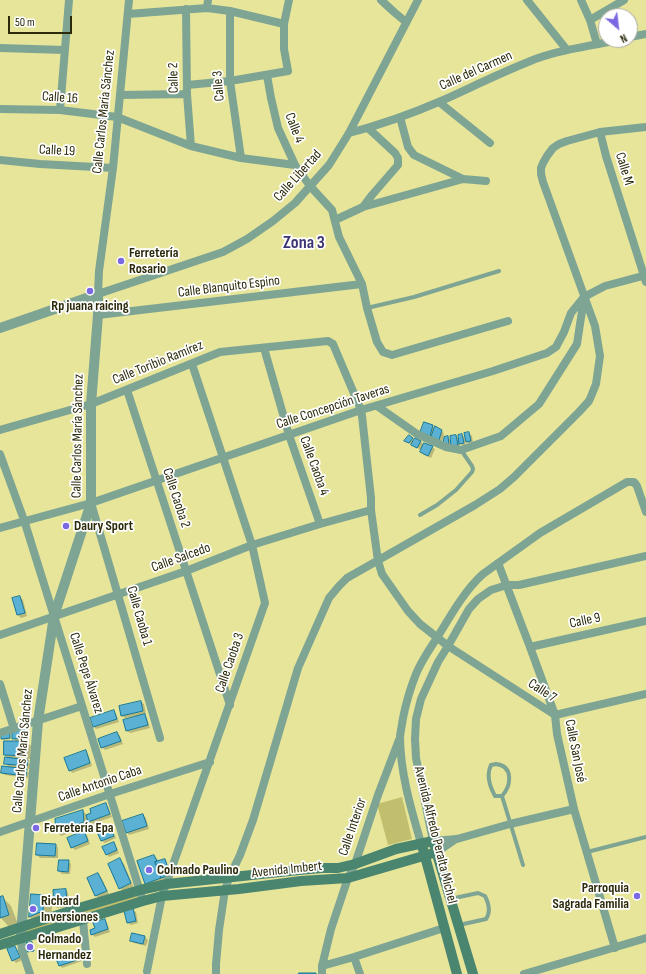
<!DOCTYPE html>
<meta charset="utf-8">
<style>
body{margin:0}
#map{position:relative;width:646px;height:974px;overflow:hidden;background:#e7e599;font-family:"Sofia Sans Condensed",sans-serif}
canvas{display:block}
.north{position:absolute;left:598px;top:8px;width:40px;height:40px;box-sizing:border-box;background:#fff;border:1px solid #abaa9d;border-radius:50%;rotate:152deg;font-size:11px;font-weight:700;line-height:16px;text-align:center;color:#2c2a0a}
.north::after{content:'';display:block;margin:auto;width:14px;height:18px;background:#7b68e3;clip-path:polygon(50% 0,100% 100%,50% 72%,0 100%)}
.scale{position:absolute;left:8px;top:16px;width:64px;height:18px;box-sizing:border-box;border:2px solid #2c2a0a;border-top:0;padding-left:5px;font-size:12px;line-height:14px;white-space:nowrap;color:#2c2a0a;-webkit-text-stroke:3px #fff;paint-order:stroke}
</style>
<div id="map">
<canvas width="646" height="974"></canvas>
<div class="north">N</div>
<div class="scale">50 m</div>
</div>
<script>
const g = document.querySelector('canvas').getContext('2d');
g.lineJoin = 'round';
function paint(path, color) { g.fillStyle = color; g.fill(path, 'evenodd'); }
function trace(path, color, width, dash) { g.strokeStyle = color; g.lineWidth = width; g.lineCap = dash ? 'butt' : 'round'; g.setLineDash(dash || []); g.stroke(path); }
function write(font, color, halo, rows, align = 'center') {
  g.font = font + ' "Sofia Sans Condensed",sans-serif'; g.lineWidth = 3.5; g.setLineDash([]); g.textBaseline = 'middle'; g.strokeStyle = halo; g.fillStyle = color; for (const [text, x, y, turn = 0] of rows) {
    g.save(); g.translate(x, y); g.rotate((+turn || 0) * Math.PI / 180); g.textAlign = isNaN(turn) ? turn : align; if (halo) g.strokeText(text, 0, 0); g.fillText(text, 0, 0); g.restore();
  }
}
const green = new Path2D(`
 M402,797L412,839L388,845L377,804Z
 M138,892L141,899L25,934L23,930Z`);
const shadow = new Path2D(`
 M425,423L433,426L435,429L442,431L444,434L442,442L421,433Z
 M469,433L472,436L473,443L469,444L465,440L466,446H463L459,442L460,447H447L448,437L451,441L456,436L460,440L462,435L466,439Z
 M409,437L414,441L415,440L421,442L424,445L432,447L435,449L431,458L424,455L421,452L422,451L413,445L408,443L405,441Z
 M20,597L23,600L27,616L21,618L18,615L13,599Z
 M141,702L144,704L146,714H143L147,718L150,728L130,733L127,731L136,718L135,716L125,718L122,716Z
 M114,711L116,714L119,722L96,729L94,727Z
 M26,729L28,732L29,740H25L31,746L30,759H22V761H27L30,764L29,769L24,768L29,773L28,778L5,775L2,773L10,768L5,763L9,759L5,755L17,742L13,738Z
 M117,733L120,736L123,744L105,750L102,747Z
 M10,735L11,739L3,740L2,739Z
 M85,751L88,754L92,766L72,773L70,770Z
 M105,804L108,807L112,817L92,824L87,820L88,826L61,836L57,831L83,811L87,815Z
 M143,815L146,818L149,829L129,835L127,832Z
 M110,828L112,830L116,838L105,843L102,841L99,833Z
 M84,832L87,835L90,844L75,850L72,847Z
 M114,844L116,846L119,853L109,857L107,854Z
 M56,845L58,848V858H40L37,855Z
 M154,856L159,861L164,860L167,863L171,874L169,887L155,892L146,883Z
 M120,859L124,864L134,888L124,892L120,888Z
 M68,861L71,864L70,874H62L59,871Z
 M98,874L101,877L109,894L99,898L96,896L88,879Z
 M66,890L68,893L69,907L57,908L55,905Z
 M32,895L44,896L52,905L51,920L39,926L30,917Z
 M0,898H3L11,906L18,924L9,927L1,918Z
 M133,910L136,912L138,923L131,925L128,923L125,911Z
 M105,920L107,923L110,932L95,937L92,934Z
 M133,934L145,937L148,940L146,946L134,943L131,940Z
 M14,947L17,950L22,960L16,963L13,960Z
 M78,952L80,955L82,961L62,968L60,965Z`);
const building = new Path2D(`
 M424,422L433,425L430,436L420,433Z
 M435,426L442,430L439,440L431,438Z
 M469,432L471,441L466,442L464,433Z
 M462,434L464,443L459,444L458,435Z
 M409,435L413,438L409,443L404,441Z
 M456,435L458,445L451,446L450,436Z
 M448,436L449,445H443L444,437Z
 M415,438L421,441L417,448L411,445Z
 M424,443L433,446L428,456L420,452Z
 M20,596L25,613L17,615L12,598Z
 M141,701L143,711L121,716L119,706Z
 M114,710L117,719L93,727L90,718Z
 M145,714L148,725L126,731L123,720Z
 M26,728V738L12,739V733Z
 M117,732L121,741L101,748L98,739Z
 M10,733V738L1,739V736Z
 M4,741H27L26,756L4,755Z
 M86,750L90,763L69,771L64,758Z
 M5,757L28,760L27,766L4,764Z
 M2,766L27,769L26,776L1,773Z
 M106,803L110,814L88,822L86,815L91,813L90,809Z
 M83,810L84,822L56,832L55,819Z
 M143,814L147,826L126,833L122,821Z
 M110,827L114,836L101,841L97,832Z
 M84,831L88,841L71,848L67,838Z
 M114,842L117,850L106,855L102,847Z
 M37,843L56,844L55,856L36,855Z
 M154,855L157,861L155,862L161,878L145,884L137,861Z
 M120,858L131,883L119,889L108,864Z
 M165,859L169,871L164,877L161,878L155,862Z
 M59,860H69L68,872L58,871Z
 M98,873L107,891L95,896L87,878Z
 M66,889L67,905H54L53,890Z
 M31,894L44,895L43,911L29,917Z
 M3,896L9,915L0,918V897Z
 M133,908L136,921L127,923L124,911Z
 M105,919L108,929L91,935L90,930L95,928L93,923Z
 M132,933L145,936L143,944L130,941Z
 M32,942L34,951L27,952L26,943Z
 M15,946L20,957L12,961L7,949Z
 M78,951L80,959L59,966L56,959Z
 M299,973H316V974H299Z`);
const service = new Path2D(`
 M367,308L414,297L499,271
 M420,515L437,505L456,490L472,472L473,469L472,466L461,450
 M496,764C514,766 511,786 502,796H495C490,787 486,775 491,765Z
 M502,796L523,865
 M587,852L646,837
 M450,899L478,893L485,896C489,904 491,912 486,919L459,925`);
const minor = new Path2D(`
 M129,0L113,168L99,271L98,294L223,252L247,239L273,221L295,203L329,165L349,133L418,0
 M381,0L394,12L406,22
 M527,0L567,50
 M581,0L590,20L597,44
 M207,8L208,0
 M186,9L187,94L191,146
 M230,11V81L241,158
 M128,14L207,8L230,11L284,24
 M590,20L624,0
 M630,37L646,34
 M0,48L65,50
 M267,75L271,98L278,128L295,165L310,186L332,210L339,237L362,284L367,308L377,342L383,352L392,355L508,321
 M187,85L230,81L288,71L284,49V24L289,0
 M120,95L187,94
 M439,102L490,143
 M0,109L60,110L117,117L191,146L241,158L295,165
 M60,110L69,0
 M400,117L408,147L414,155L463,179
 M600,132L606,156L646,282
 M349,133C380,125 411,114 441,101C470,88 498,74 528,62C556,50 587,47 617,40
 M0,160L40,164L113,168
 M363,207L372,195L398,165V158L395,153L368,128
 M335,220L363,207L463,179L486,181
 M98,315L362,284
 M264,348L289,435L320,524
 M127,390L230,705
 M377,406L417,434L446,447L461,450L501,436L539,404L577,344L584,298
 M0,430L91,404L220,352L328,341L333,344L361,410L362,416L371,498V510L378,561L382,574L408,611L420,624L448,646L555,715L646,694
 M0,454L24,520L143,901
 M91,503L160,738
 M0,528L91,503L361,410L493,371L547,353L556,347L564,332L571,313L584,297L605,286L646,275
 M498,563L530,647L555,715L557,734L574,809L615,948
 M0,635L186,571L252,545L320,524L371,510
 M530,647L646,621
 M0,684L14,729
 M0,733L82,706
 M574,809L510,824L457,839L433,841L416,758L415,739L416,719L421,699L438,662L448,646L469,609L478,599L491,590L507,585H519L646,556
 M0,832L110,794L210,762
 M421,843C411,809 400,772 400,736C401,730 402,724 403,718C406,703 410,689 416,674C422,659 432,646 440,633C452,613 466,589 483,574L540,533L627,482H634L637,486L646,512
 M437,852L456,839
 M83,920L87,964
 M21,938L22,950L30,974
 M354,957L360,974
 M322,966L354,957L444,928
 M147,971L162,896L265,603L252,545L192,364
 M216,974V964L219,930L225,890L229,878L240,855L253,820L298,668L329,598L339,586L347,578L475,505L500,489L514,477L579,412L589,401L592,394L596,384L600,356L595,326L543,182L541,174V168L543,163L547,156L553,148L559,144L567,141L600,132L646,127
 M322,974V966L331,929L348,878L355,864L378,795L399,740
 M524,974L646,938`);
const tertiary = new Path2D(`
 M0,328L98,294V315L91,404V503L54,616L38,721L21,934`);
const secondary = new Path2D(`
 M423,849L457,974
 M0,934L79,908L140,890L167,884L299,870L322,868H338L355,864L396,849L433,841L473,974
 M0,945L143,901L162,896L239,889L301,881L348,878L437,852`);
const markers = [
 [121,261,4,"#7b68e3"],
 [90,291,4,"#7b68e3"],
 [66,526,4,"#7b68e3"],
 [36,828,4,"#7b68e3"],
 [149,870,4,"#7b68e3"],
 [637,896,4,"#7b68e3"],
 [33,909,4,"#7b68e3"],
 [30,947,4,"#7b68e3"]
];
const streetNames = [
 ["Calle del Carmen",476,71,-24],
 ["Calle 2",174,78,-91],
 ["Calle 3",219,86,-95],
 ["Calle 16",60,98,4],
 ["Calle Carlos María Sánchez",104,112,-84],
 ["Calle 4",294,128,69],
 ["Calle 19",57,151,3],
 ["Calle M",624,169,73],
 ["Calle Libertad",298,176,-48],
 ["Calle Blanquito Espino",229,287,-7],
 ["Calle Toribio Ramírez",158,363,-22],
 ["Calle Concepción Taveras",333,407,-18],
 ["Calle Carlos María Sánchez",78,436,-89],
 ["Calle Caoba 4",314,466,70],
 ["Calle Caoba 2",176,498,72],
 ["Calle Salcedo",181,558,-20],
 ["Calle Caoba 1",139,616,74],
 ["Calle 9",585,621,-12],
 ["Calle Caoba 3",230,663,-71],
 ["Calle Pepe Álvarez",86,673,72],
 ["Calle 7",542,691,33],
 ["Calle Carlos María Sánchez",23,751,-85],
 ["Calle San José",575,751,79],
 ["Calle Antonio Caba",100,784,-19],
 ["Calle Interior",353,827,-71],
 ["Avenida Alfredo Peralta Michel",435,835,76],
 ["Avenida Imbert",287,870,-6]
];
const poiNames = [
 ["Ferretería",129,253],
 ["Rosario",129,269],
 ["Rp juana raicing",90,306,"center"],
 ["Daury Sport",74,526],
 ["Ferretería Epa",44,828],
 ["Colmado Paulino",157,870],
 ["Parroquia",629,888,"right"],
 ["Sagrada Familia",629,904,"right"],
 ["Richard",41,901],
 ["Inversiones",41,917],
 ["Colmado",38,939],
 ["Hernandez",38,955]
];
const districtNames = [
 ["Zona 3",304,243]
];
paint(green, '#c1bf6d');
paint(shadow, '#0003');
paint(building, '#5bb1d4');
trace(building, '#157899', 1);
trace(service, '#7ea493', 4);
trace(minor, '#7ea493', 8);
trace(tertiary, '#7ea493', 10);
trace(secondary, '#4a856f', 10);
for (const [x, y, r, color] of markers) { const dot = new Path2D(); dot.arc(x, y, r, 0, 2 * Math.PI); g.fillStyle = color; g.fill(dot); trace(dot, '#fff', 1.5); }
write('14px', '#2c2a0a', '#fff', streetNames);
write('bold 14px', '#2c2a0a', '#fff', poiNames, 'left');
write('bold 18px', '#3e3672', '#fff', districtNames);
</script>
